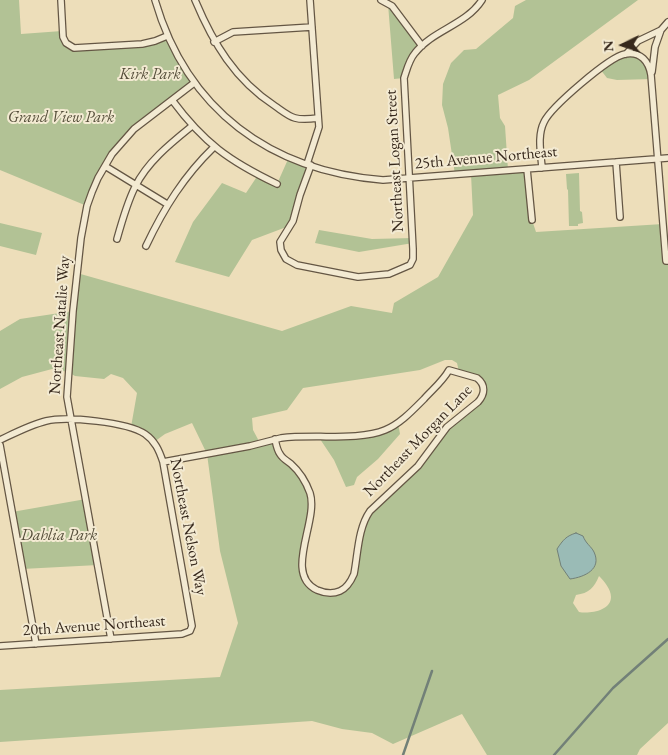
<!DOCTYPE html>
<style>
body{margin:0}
#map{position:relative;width:668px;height:755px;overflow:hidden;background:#eddeba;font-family:"EB Garamond",serif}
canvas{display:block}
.north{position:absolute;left:598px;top:20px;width:50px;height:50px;-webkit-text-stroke:4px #f3ead2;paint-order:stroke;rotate:266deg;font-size:14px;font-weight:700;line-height:20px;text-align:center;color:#36281c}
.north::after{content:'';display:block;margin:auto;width:18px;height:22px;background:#36281c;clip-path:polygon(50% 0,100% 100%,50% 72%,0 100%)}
</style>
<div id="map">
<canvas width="668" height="755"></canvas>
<div class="north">N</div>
</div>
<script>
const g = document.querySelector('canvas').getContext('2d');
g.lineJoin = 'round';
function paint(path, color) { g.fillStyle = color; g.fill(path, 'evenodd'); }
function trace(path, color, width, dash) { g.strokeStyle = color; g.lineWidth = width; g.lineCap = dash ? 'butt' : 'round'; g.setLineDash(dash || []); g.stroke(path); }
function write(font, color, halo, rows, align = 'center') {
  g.font = font + ' "EB Garamond",serif'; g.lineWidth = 4; g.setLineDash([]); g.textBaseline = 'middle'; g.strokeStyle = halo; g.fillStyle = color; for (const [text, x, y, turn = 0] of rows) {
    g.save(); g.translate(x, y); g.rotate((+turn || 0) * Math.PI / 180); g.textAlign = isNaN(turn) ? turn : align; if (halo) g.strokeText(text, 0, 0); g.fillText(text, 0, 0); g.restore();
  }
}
const green = new Path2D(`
 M0,0H19L21,34L62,31L71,47L142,44L167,36L194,83L147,118L112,154L87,206L0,170Z
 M526,0H638L529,80L498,95L500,118L505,126L508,170L527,169L532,220L536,232L663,224L668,261V723L640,749L637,755H487L462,714L393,744L372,733L342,729L312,721L0,742V690L220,677L238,623L220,551L207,454L192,423L165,434L154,442L131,427L137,393L123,378L111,374L104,379L75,376L68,372L52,369L22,377L0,389V331L20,319L73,311L77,273L282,331L351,306L392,313L394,303L438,277L473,215L471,174L455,175L448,128L442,105L443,84L451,63L464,50L476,49L513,18L515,6ZM445,360H452L457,363L459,372L480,381L482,398L447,427L418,466L365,517L352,581L334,593L311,587L301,561L311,497L293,466L278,450L275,439L260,443L253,430L252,418L287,410L303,388L420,370ZM599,576C604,581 611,589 611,597C611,611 589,614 579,612L573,603L576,595C589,593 594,588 599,576Z
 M388,4L422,46L414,53L404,78L394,79Z
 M626,54L643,58L652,79L617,80L607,78L600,69Z
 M289,157L311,165L289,226L252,240L229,277L175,262L193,222L222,183L246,193L258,175L277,184Z
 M579,173L580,211L582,212L583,223L578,224V226H569L568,190L567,189L566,174Z
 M0,223L42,233L36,255L0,246Z
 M319,230L372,239L413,238V243L359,252L315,243Z
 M398,423L400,434L378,459L357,477L354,485L346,487L334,460L318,436L367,434Z
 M86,499L98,565L22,569L12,512Z`);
const water = new Path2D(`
 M576,533L583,536C586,544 591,546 594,552C602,569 585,577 570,579L561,566L557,549C563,540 566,536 576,533Z`);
const stream = new Path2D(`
 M403,755L432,671
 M554,755L613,688L668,639`);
const street = new Path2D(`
 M61,0L63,37L66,43L74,48L142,44L155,41L167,36
 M155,0C187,110 270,171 383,180L668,158
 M195,0C213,43 235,80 275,106C281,110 288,116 295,118C302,120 311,119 318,118
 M381,0L392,6L422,46
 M214,42L233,32L312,27
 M626,54L638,41L661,30L668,22
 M652,72L655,47L661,30
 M172,100C204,143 229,161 277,184
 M616,162L620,217
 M307,164L319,127L310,0
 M311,165L300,195L293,221L280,242L281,250L286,259L297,265L358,277L389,274L410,265L413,259V249L404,78C407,69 409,60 415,53C433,30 466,25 482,0
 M105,166L167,204
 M542,168C541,153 537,136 544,122C551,107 609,57 625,54C641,51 649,62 651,75L666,261H668
 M527,169L532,220
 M117,239C122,221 127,203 135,187C147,162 171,143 192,126
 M146,246C164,208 184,176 214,147
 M0,440C15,433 30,425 46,421C67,416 127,422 145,434C155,441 159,450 163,462L192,626L190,631L182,634L0,646
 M0,445L36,644
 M163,462L250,446L281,438C311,434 359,441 385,430C400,424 413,410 424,399C433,389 443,381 449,370L477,378C486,385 485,394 478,402L447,427L418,466L370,511C358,528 358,553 354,574C351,581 347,588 340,591C333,594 324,593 317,590C283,574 319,521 310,493C306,482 300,472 291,464C287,461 282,458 280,454C277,450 276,444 275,439
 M111,639L67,397L73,311L81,238L87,206L92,192L98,178L112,154L134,129L194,83`);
const parkNames = [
 ["Kirk Park",150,75],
 ["Grand View Park",61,118],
 ["Dahlia Park",59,536]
];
const streetNames = [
 ["25th Avenue Northeast",486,158,-5],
 ["Northeast Logan Street",395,161,-93],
 ["Northeast Natalie Way",60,325,-86],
 ["Northeast Morgan Lane",418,441,-46],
 ["Northeast Nelson Way",188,527,79],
 ["20th Avenue Northeast",94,626,-4]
];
paint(green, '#b2c295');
paint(water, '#9abbb6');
trace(water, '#728078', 1);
trace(stream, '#728078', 2.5);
trace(street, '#645644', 8);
trace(street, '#f3ead2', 5.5);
write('italic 16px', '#554e3a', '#f3ead2', parkNames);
write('16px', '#36281c', '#f3ead2', streetNames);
</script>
